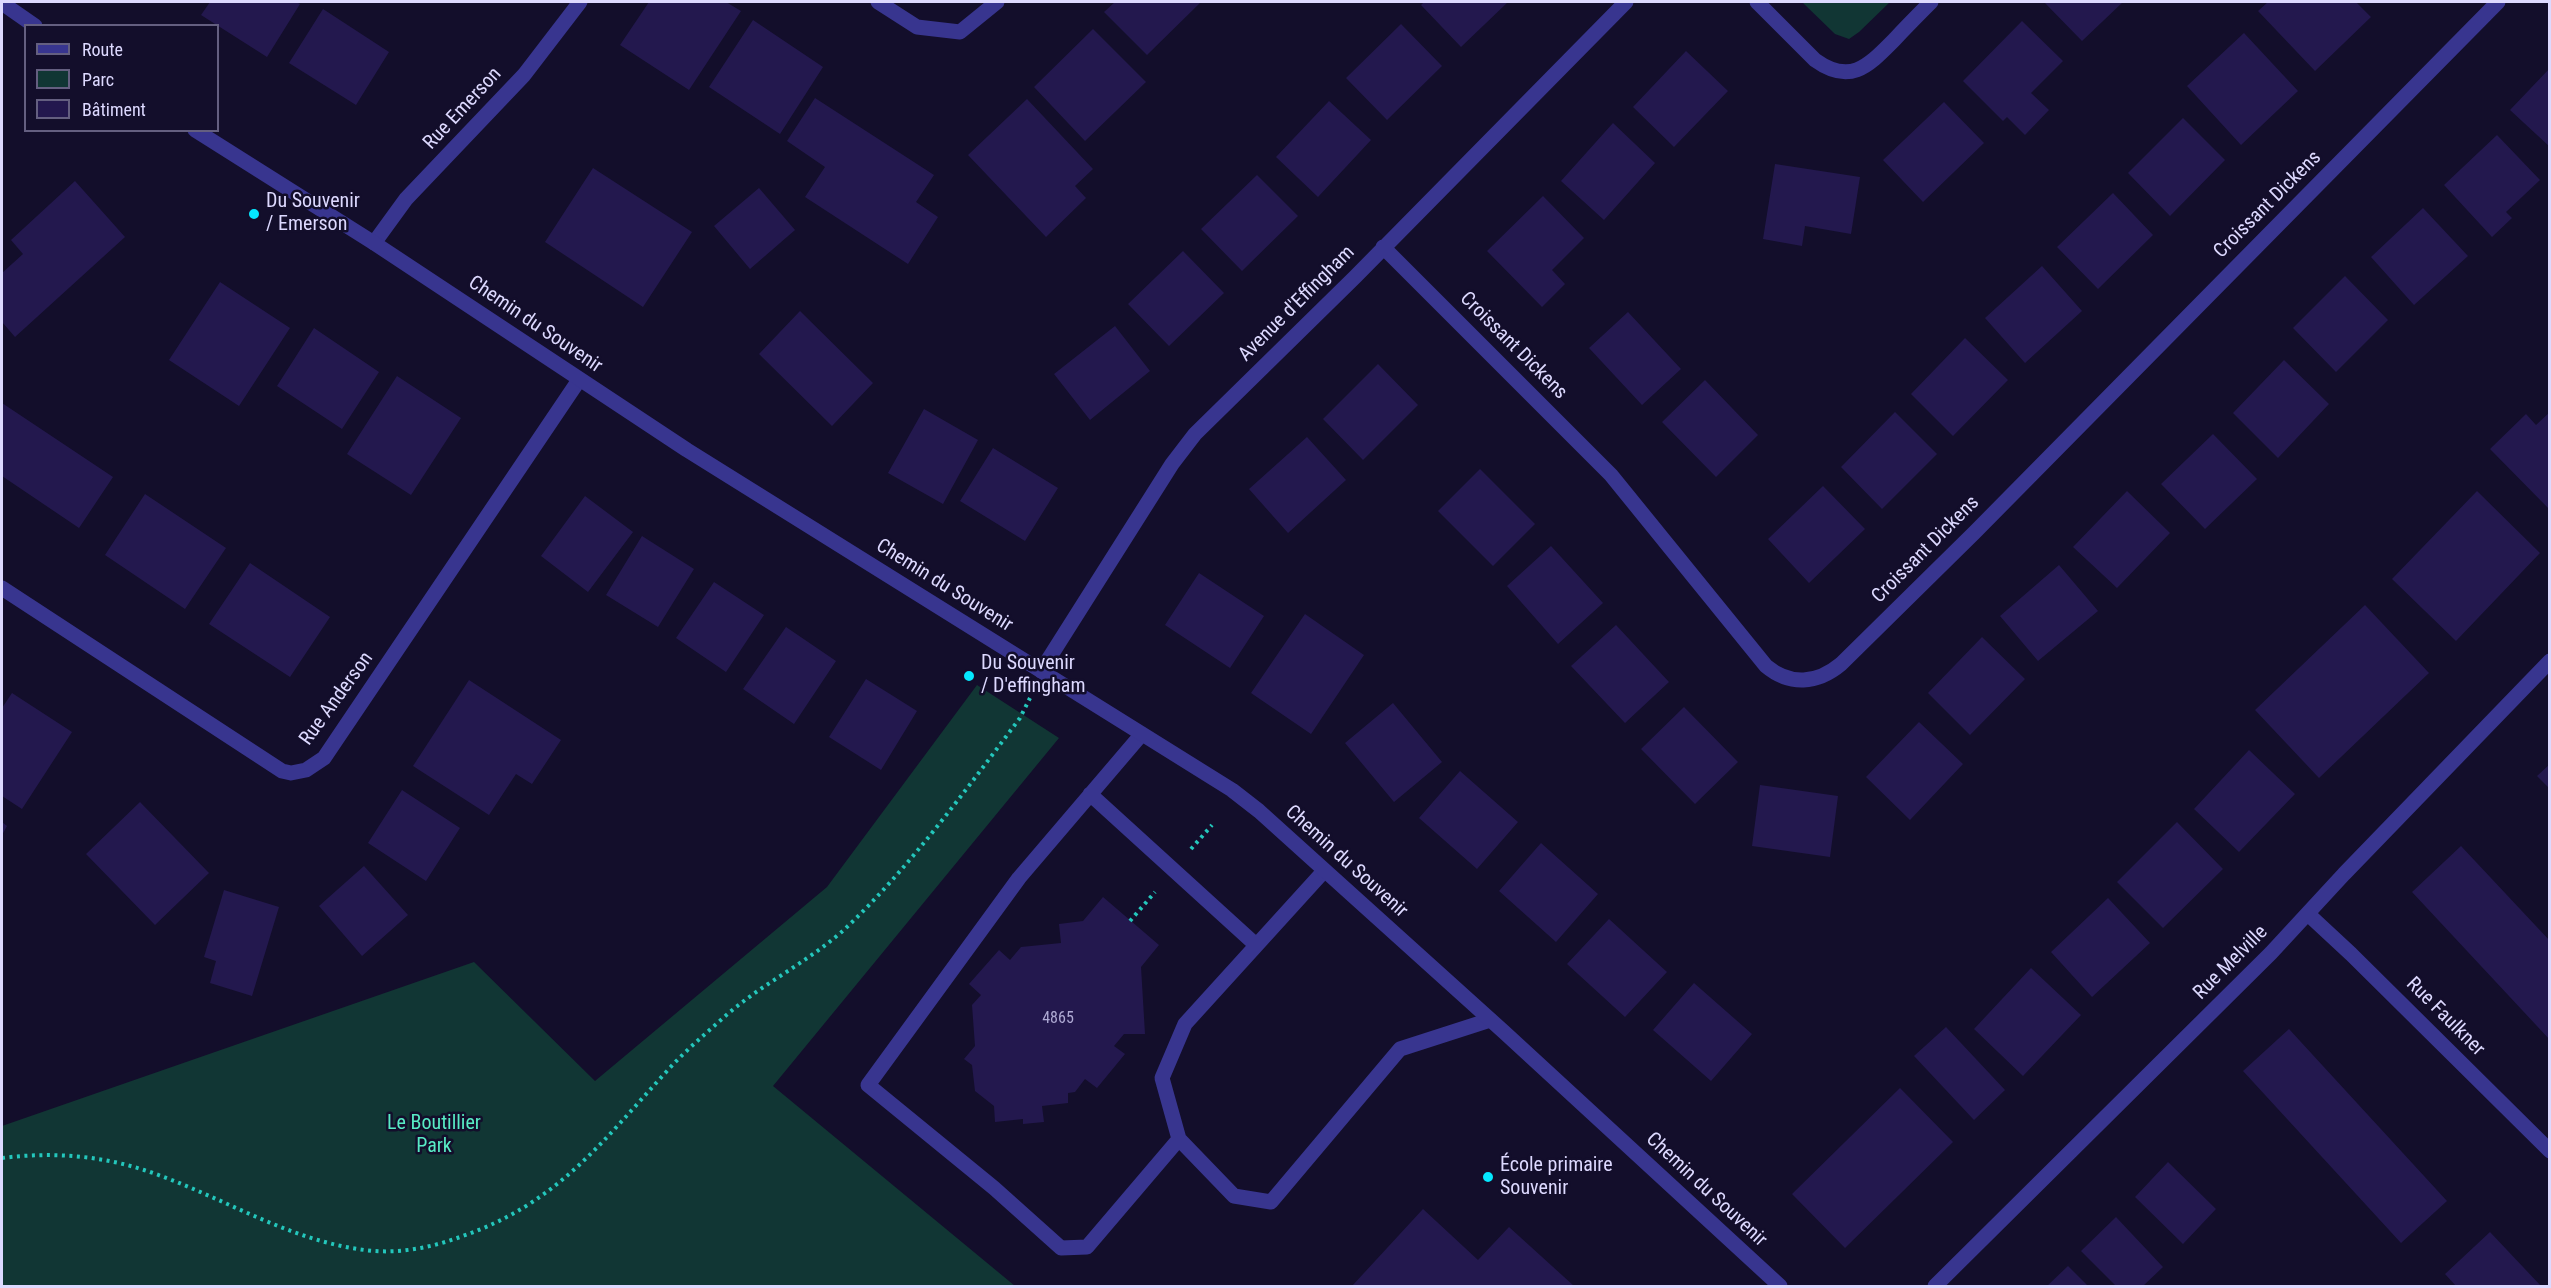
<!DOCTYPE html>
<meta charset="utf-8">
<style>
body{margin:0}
#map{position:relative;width:2551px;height:1288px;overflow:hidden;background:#130e2b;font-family:"Roboto Condensed",sans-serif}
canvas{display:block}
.frame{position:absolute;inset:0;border:3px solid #ddd9ff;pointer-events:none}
.legend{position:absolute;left:24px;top:24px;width:195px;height:108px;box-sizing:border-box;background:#130e2b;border:2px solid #645f80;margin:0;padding:8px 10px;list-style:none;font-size:18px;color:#ddd9ff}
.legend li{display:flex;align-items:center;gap:12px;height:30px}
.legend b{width:30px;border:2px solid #645f80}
</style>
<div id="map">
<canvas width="2551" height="1288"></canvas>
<div class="frame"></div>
<ul class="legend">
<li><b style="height:8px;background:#38358f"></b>Route</li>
<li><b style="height:16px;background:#113634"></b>Parc</li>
<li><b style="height:16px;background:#23184e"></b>Bâtiment</li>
</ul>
</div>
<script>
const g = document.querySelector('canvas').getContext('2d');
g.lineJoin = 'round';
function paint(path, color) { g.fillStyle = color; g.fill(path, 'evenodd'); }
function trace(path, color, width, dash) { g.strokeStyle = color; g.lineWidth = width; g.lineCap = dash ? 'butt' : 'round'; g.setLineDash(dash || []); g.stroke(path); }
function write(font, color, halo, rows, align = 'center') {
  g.font = font + ' "Roboto Condensed",sans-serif'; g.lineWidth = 5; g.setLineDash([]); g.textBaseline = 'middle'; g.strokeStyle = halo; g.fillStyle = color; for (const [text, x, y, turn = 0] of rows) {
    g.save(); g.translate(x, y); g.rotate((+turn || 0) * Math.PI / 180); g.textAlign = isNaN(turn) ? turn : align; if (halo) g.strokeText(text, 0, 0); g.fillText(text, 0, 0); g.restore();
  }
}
const green = new Path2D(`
 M1802,2H1890L1859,32L1849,39L1835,34Z
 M977,685L1059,738L773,1086L1015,1286H2V1126L474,962L595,1081L827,887Z`);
const building = new Path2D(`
 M210,2H296L300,4L267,57L201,15Z
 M649,2H726L741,11L689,90L620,45Z
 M1115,2H1201L1147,55L1104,12Z
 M1424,2H1508L1461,47L1421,5Z
 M2044,2H2123L2082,41Z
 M2268,2H2356L2371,17L2315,71L2258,11Z
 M323,9L389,52L356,105L289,63Z
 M753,20L823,67L780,134L709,87Z
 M2022,21L2063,61L2031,93L2049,110L2025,135L2007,117L2003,121L1963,81Z
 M1401,24L1442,66L1387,120L1346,78Z
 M1093,29L1146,82L1085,141L1034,87Z
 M2244,33L2298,91L2241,145L2187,86Z
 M1686,51L1728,91L1674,147L1633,107Z
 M2550,68V147L2510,110Z
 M815,98L934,175L916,202L938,217L908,264L805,197L825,167L787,141Z
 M1027,99L1093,169L1075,186L1086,198L1046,237L968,155Z
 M1329,101L1371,140L1318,197L1276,157Z
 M1944,102L1984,143L1923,202L1883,160Z
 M2183,118L2225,160L2170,216L2128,173Z
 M1613,123L1655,163L1604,220L1561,181Z
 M2497,135L2540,180L2506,212L2512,218L2492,237L2444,185Z
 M1775,164L1860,177L1851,234L1805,226L1802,246L1763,239Z
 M593,168L692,232L643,307L545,242Z
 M1257,175L1298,216L1242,271L1201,229Z
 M75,181L125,237L15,337L2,322V273L23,254L11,240Z
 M759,188L795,230L750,269L714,226Z
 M2113,193L2153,235L2098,289L2057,247Z
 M1543,196L1584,238L1552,270L1565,284L1542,307L1487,251Z
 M2423,208L2468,256L2414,305L2371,257Z
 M1183,251L1224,293L1169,346L1128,304Z
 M2042,266L2082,311L2025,363L1985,318Z
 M2345,276L2388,320L2336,372L2293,328Z
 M220,282L290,328L239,406L169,360Z
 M800,311L873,383L832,426L759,354Z
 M1628,312L1681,369L1642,405L1589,348Z
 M1115,326L1150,371L1090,420L1054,374Z
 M314,328L379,372L342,429L277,386Z
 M1965,338L2008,380L1953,436L1911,394Z
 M2284,360L2329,404L2278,458L2233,413Z
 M1378,364L1418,405L1363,460L1323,419Z
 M397,376L461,418L411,495L347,454Z
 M1705,380L1758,435L1716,477L1662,422Z
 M2,403L113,477L79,528L2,476Z
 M924,409L978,440L943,504L888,473Z
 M1895,412L1937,454L1882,509L1841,467Z
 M2550,412V510L2490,449L2526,414L2536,425Z
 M2213,434L2257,479L2205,529L2161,484Z
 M1307,437L1346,480L1288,533L1249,489Z
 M993,448L1058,488L1025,541L960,501Z
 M1480,469L1535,524L1493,566L1438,511Z
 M1823,486L1865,529L1809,583L1768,539Z
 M2127,491L2170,533L2117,588L2073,547Z
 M2477,491L2540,553L2456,641L2392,579Z
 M145,494L226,548L185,609L105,555Z
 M585,496L633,532L588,592L541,556Z
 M642,536L694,569L658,627L606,595Z
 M1551,546L1603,603L1558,644L1507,586Z
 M250,563L330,617L290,677L209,624Z
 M2059,565L2098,611L2038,661L2000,616Z
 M1199,573L1264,616L1230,668L1165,625Z
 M714,582L764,615L726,672L676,638Z
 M2365,605L2429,673L2319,778L2255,710Z
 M1305,614L1364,655L1311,734L1251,693Z
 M1616,625L1669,682L1625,723L1571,666Z
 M786,627L836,661L794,724L743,689Z
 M1982,637L2025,679L1970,735L1928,693Z
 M866,679L917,711L881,770L829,737Z
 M469,680L561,740L532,784L516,774L489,815L413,766Z
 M12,693L72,732L22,809L2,796V708Z
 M1393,703L1442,762L1394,802L1345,743Z
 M1684,707L1738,762L1695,804L1641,749Z
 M1919,722L1963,764L1910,820L1866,777Z
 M2249,750L2295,794L2239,852L2194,809Z
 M2550,764V789L2537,776Z
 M1460,771L1518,822L1477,869L1419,818Z
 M1760,785L1838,796L1830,857L1752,846Z
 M402,790L460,828L426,881L368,843Z
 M140,802L209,873L155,925L86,854Z
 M2,822L7,826L2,835Z
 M2177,822L2223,869L2163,928L2117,882Z
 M1541,843L1598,894L1556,942L1499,891Z
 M2461,846L2550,941V1040L2412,892Z
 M364,866L408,915L362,956L319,906Z
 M224,890L279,907L252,996L210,983L216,961L204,957Z
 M1103,897L1159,945L1141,967L1145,1034H1124L1114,1046L1125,1054L1097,1088L1085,1079L1075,1092L1068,1093V1103L1042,1106L1044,1122L1023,1124V1119L995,1122L994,1106L975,1091L972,1065L964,1059L975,1046L972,1005L981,995L969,984L999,950L1010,960L1021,947L1061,943L1059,924L1083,921Z
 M2108,898L2150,943L2092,997L2051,952Z
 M1609,919L1667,972L1625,1017L1567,964Z
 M2031,968L2081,1015L2023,1076L1974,1029Z
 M1694,983L1752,1034L1711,1081L1653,1030Z
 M1946,1027L2005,1090L1974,1120L1914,1056Z
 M2289,1029L2447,1201L2401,1243L2243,1071Z
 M1900,1088L1953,1142L1845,1248L1792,1194Z
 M2168,1162L2216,1209L2183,1244L2135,1197Z
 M1423,1209L1478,1260L1509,1227L1574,1286H1352Z
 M2116,1217L2163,1267L2143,1286H2116L2081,1251Z
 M2490,1232L2541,1286H2456L2445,1274Z
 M2068,1266L2088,1286H2047Z`);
const path = new Path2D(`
 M1191,849L1212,825
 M1130,921L1155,892
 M2,1158C50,1152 98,1155 144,1170C221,1195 292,1244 374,1251C403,1253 433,1247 460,1237C557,1204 601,1143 667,1071C684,1052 703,1036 722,1019C760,984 810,962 848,926C910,867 968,787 1020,718L1030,698`);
const service = new Path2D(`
 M1141,735L1019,878L868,1085L994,1188L1061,1248L1087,1247L1179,1139L1162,1078L1185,1024L1324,871
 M1090,794L1256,945
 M1179,1139L1234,1196L1271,1202L1400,1049L1490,1020`);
const minor = new Path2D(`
 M878,2L917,27L960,32L997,2
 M1757,2L1815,60C1851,86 1869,65 1895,39C1907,26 1919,14 1931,2
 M374,243L406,199L524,75L580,2
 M1383,247L1611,475L1766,666C1790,686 1817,684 1841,664L1974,533L2498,2
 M2,588L282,771L291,773L306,770L324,758L579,380
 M1041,671L1172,464L1195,434L1355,277L1626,2
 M2309,915L2351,954L2550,1151
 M1935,1286L2271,953L2344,874L2550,661`);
const tertiary = new Path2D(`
 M2,3L35,26
 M195,130L374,243L687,450L1232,790L1259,811L1504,1032L1780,1286`);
const markers = [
 [254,214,6,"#05e8ff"],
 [969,676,6,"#05e8ff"],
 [1488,1177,6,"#05e8ff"]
];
const numberNames = [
 ["4865",1058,1019]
];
const streetNames = [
 ["Rue Emerson",463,109,-47],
 ["Croissant Dickens",2268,205,-45],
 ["Avenue d'Effingham",1297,304,-45],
 ["Chemin du Souvenir",535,325,34],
 ["Croissant Dickens",1513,346,45],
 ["Croissant Dickens",1926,550,-45],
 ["Chemin du Souvenir",944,586,32],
 ["Rue Anderson",337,699,-54],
 ["Chemin du Souvenir",1346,862,42],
 ["Rue Melville",2231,963,-45],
 ["Rue Faulkner",2445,1017,45],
 ["Chemin du Souvenir",1706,1190,43]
];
const poiNames = [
 ["Du Souvenir",266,202],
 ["/ Emerson",266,225],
 ["Du Souvenir",981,664],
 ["/ D'effingham",981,687],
 ["École primaire",1500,1166],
 ["Souvenir",1500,1189]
];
const parkNames = [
 ["Le Boutillier",434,1124],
 ["Park",434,1147]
];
paint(green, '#113634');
paint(building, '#23184e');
trace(path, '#24c7bc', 4, [3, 4.5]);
trace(service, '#38358f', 15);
trace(minor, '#38358f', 15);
trace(tertiary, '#38358f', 15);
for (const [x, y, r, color] of markers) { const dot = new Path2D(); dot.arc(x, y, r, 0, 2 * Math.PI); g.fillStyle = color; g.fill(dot); trace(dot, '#130e2b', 2); }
write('16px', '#aea9d3', null, numberNames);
write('20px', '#ddd9ff', '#130e2b', streetNames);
write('20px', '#ddd9ff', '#130e2b', poiNames, 'left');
write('20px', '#58ebc5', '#130e2b', parkNames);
</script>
